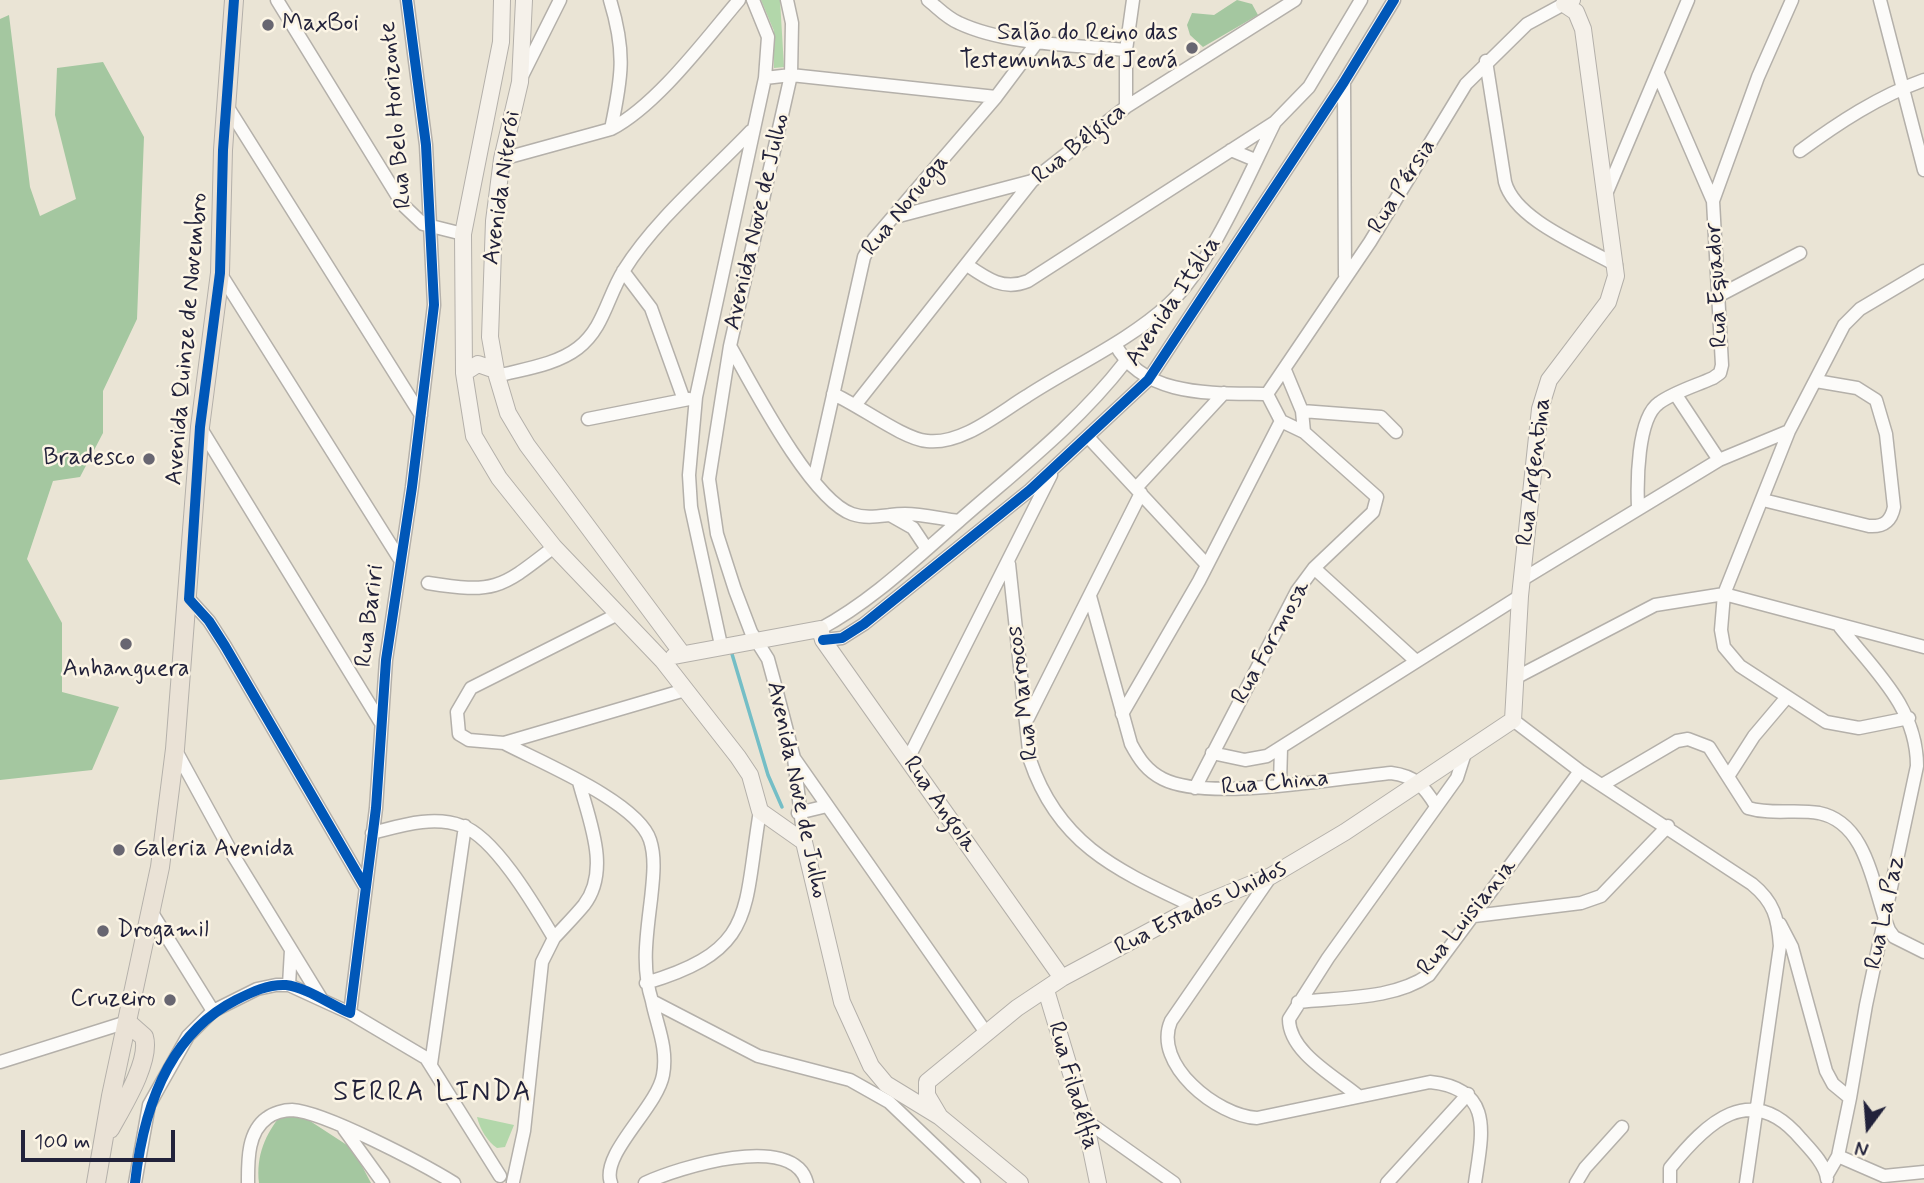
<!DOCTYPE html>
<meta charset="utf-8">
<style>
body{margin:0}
#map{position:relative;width:1924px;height:1183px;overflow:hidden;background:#eae4d5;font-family:Mynerve,sans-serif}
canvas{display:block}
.north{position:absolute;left:1833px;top:1092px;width:70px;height:70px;-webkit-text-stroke:5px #fcf5e5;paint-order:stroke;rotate:196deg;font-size:19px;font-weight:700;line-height:28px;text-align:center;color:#22223b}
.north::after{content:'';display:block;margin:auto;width:24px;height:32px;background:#22223b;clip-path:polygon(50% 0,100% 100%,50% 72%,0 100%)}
.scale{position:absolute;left:21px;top:1130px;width:154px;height:32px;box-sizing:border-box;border:4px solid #22223b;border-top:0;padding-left:9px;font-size:21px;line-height:24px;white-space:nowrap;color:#22223b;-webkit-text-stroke:5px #fcf5e5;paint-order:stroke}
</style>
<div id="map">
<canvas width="1924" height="1183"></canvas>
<div class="north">N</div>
<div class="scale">100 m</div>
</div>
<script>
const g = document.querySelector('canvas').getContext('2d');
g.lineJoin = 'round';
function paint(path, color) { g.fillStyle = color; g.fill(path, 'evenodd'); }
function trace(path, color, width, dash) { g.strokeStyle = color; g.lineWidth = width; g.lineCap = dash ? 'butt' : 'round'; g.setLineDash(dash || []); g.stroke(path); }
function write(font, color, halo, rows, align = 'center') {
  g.font = font + ' Mynerve,sans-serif'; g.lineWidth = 5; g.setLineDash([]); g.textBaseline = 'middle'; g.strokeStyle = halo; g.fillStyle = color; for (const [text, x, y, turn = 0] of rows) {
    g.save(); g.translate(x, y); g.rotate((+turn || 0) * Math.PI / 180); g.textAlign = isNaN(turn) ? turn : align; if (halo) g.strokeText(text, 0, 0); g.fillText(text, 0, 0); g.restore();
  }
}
const green = new Path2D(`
 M761,0H780L784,67L774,68V31Z
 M477,1117L514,1125L505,1147L497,1148C487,1141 480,1129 477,1117Z`);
const forest = new Path2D(`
 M1237,0L1252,4L1258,15L1203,47L1190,35L1187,25L1192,13L1214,15Z
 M9,15L30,187L40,216L76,199L55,115L57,68L103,62L144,137L137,319L103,391V433L80,477L53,481L27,559L62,623V692L119,707L92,770L0,780V19Z
 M282,1114L307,1119L353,1149L371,1183H259C256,1156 265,1134 282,1114Z`);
const stream = new Path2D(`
 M732,654L768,775L782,807`);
const minor = new Path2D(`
 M277,0L403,205L423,224L463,234
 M610,0C626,52 622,77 611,129
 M787,0L792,23L791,75L730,346L709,479L717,534L735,590L751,632L768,659L774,681L794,758L804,842
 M928,0C938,8 947,18 959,23C1006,45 1075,45 1126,50
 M1880,0L1924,170
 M1486,61L1505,182C1515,220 1583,246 1616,265
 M521,78L560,0
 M765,78L791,75L996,97
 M1344,83L1345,275
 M227,106L421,415
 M1126,107V50L1133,0
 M1231,150L1255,160
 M1800,151C1838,123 1879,96 1924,80
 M502,159L611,129C657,105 705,40 739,0
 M1606,194L1688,0
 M1713,201L1758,77L1792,0
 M895,217L1032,181
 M967,265C987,279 1004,291 1028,281L1275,122L1309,87L1361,0
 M623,271L651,308L684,400
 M220,273L399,558
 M1720,295L1800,253
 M1115,344C1144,398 1213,393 1267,394L1281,421L1304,432L1377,497L1373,512L1314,568L1297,591L1195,788
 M730,346C752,385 811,500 852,514C869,520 887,514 905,514C923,514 941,519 959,521
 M1285,370L1302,411L1304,432
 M497,376C523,369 556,365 578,348C604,328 607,297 624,270C655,220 710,174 751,131
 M833,394C859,405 903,439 927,441C962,445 999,413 1027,396C1073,366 1129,341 1169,304C1211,265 1249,174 1275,122
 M1267,394L1370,242L1466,84L1527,24L1564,4
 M1676,395L1719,460
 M856,404L1032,181L1126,107L1295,0
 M1302,411L1381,417L1396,432
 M588,419L689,399
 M200,427L381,723
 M1789,431L1724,594L1721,630L1724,647L1740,666L1826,722L1859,728L1909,718
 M1088,437L1207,565
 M814,480L864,257L874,239L996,97L1038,41
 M1136,488L1224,393
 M1763,500L1869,526C1883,527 1891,522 1894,507L1886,434L1876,400L1857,388L1816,381
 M1638,507C1637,483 1637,418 1659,403C1674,392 1695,386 1713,378L1720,373L1722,365L1713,201L1658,74
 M890,515L913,528L927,549
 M1009,564L1030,760C1059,846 1119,871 1195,907
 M1314,568L1416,661
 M1523,579L1719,460L1789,431L1844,325L1860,309L1924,271
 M428,583C496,594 501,588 554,547
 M1090,596L1131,744C1139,759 1147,771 1163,779C1208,802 1337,778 1391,773C1415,776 1424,786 1436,806
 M189,599L209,621L225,646L364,885
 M616,615L471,688L457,712L459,734L469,740L504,743L685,690
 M1840,627C1874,670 1917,707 1917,766L1866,1005L1850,1098
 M820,629C872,601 915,559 959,521C1017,470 1077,424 1125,362
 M823,640L842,638L864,624L1030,490L1148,380L1344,82L1394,0
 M721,645L691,507L689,475L696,397L765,78L768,37L753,0
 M1517,677L1655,605L1724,594L1924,647
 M1122,714L1199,581L1281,421
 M1028,718L1141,493
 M1513,720L1580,771L1752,884C1774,902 1778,918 1780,946L1746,1183
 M504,743C540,762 638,802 650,840C656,858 653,880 651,899C647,933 641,967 652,1001L758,1056L850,1080L889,1102L974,1183
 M175,749L233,855L322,1000
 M1212,753L1245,760L1267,756L1520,596
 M794,758L987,1034
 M908,759L1051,475
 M1729,775L1754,736L1787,697
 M1280,784L1281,748
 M1602,785L1677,741L1688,739L1709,747L1748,808C1771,815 1796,809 1819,813C1869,823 1873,891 1889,930L1894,937L1924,952
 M798,813L827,806
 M372,833C400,826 433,815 462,826C495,837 536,908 554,938L542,962L524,1131L513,1182
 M1271,876L1171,1021C1152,1064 1217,1116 1257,1118L1430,1082C1495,1089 1482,1134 1475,1183
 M152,913L213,1011
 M1474,916L1581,903L1601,896L1668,826
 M1780,924L1792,947L1826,1071L1833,1084L1850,1098L1838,1156L1827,1175
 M554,938C564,927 575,916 584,905C611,870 589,820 579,782
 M646,983C757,950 743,912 760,811
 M289,985L291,950
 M1298,1002C1341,997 1393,1000 1429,975L1580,771
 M350,1013L376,808L386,660L412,487L434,305L426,145L407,0
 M0,1062L127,1022
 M431,1064L465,826
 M1357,1095C1334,1076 1289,1052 1289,1019L1328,958L1457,778L1465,753
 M1085,1120L1174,1183
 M344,1129L383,1183
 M1838,1156L1884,1176L1924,1172
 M135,1183L149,1105L188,1036L213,1011L257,989L276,985H289L350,1013L426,1058L500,1176
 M248,1183C248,1162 247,1132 267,1118C273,1113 284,1110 292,1110C325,1112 423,1164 454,1183
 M611,1183C600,1154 657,1108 663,1075C668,1048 657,1026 652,1001
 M645,1183C677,1168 794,1131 807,1183
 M1387,1183L1468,1094
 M1576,1183L1585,1168L1622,1127
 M1670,1183V1168C1706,1123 1751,1079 1801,1139C1810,1149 1826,1165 1827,1179`);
const secondary = new Path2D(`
 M502,0L501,42L463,234L464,373L474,436L499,478L554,547L663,661L738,757L750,775L760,811L804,842L842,1002L871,1066L886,1084L940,1117L1020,1183
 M524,0L520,82L502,159L494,221L490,337L497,376L508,413L527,445L681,652
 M464,373L478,364L495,370
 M674,656L820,629L823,640L1062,978
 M1046,990L1085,1120L1098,1183
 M940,1117L927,1095V1082L1017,1008L1062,978L1195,907L1271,876L1345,832L1513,720L1520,596L1540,409L1549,380L1608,302L1616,276L1583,29L1576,12L1564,4L1572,0`);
const primary = new Path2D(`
 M110,1129C122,1107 151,1061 144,1037L127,1022
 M96,1183L111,1096L160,867L175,749L200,427L220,273L223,150L234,0`);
const cycleway = new Path2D(`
 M234,0L223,150L220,273L200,427L189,599L209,621L225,646L364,885
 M823,640L842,638L864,624L1030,490L1148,380L1344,82L1394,0
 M135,1183C143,1111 167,1035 236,1000C252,992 268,984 286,985C306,987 331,1005 350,1013L376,808L386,660L412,487L434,305L426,145L407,0`);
const markers = [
 [268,25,7,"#686671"],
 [1192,48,7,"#686671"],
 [149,459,7,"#686671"],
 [126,644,7,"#686671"],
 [119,850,7,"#686671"],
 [103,931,7,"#686671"],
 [170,1000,7,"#686671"]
];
const poiNames = [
 ["MaxBoi",282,25],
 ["Salão do Reino das",1178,34,"right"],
 ["Testemunhas de Jeová",1178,62,"right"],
 ["Bradesco",135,459,"right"],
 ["Anhanguera",126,670,"center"],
 ["Galeria Avenida",133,850],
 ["Drogamil",117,931],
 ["Cruzeiro",156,1000,"right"]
];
const streetNames = [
 ["Rua Belo Horizonte",397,115,-95],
 ["Rua Bélgica",1080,145,-39],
 ["Rua Pérsia",1403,187,-58],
 ["Avenida Niterói",503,188,-82],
 ["Rua Noruega",906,206,-51],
 ["Avenida Nove de Julho",758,222,-77],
 ["Rua Equador",1718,285,-93],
 ["Avenida Itália",1174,302,-56],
 ["Avenida Quinze de Novembro",188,339,-85],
 ["Rua Argentina",1535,472,-83],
 ["Rua Bariri",371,616,-83],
 ["Rua Formosa",1272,643,-61],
 ["Rua Marrocos",1024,693,-97],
 ["Rua China",1275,784,-5],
 ["Avenida Nove de Julho",796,790,78],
 ["Rua Angola",939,805,55],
 ["Rua Estados Unidos",1201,909,-26],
 ["Rua La Paz",1886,913,-78],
 ["Rua Luisiania",1468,918,-51],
 ["Rua Filadélfia",1072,1086,74]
];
const quarterNames = [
 ["SERRA LINDA",433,1094]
];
paint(green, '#b2d7aa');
paint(forest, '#a4c7a0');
trace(stream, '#74bec6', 3.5);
trace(minor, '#b4b0aa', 15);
trace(secondary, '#b4b0aa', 18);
trace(primary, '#b4b0aa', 20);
trace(minor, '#fcfbf9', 12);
trace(secondary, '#f5f1ea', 16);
trace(primary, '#eae2d6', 18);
trace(cycleway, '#0057b8', 10);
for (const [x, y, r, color] of markers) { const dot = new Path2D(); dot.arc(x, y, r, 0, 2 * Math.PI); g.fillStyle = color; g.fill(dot); trace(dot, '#fcf5e5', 2.5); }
write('24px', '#22223b', '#fcf5e5', poiNames, 'left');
write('24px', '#22223b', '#fcf5e5', streetNames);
g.letterSpacing = '2px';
write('28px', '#22223b', '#fcf5e5', quarterNames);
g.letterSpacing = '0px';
</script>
